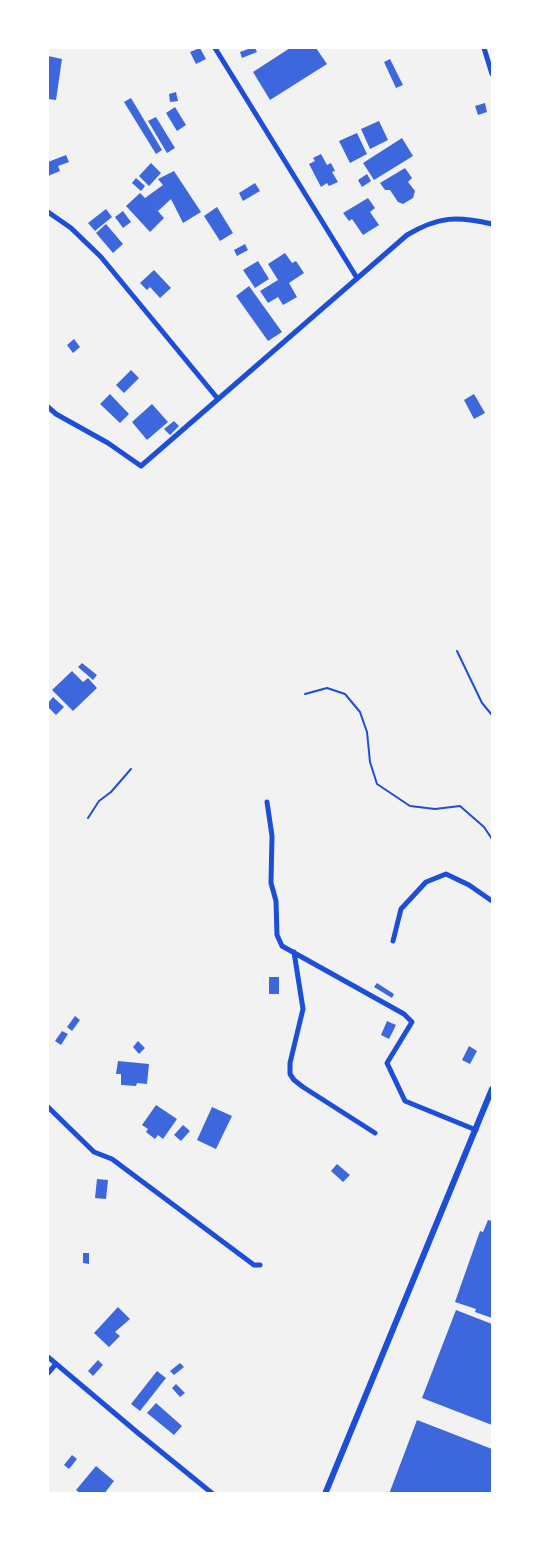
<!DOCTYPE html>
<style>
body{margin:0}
#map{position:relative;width:540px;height:1541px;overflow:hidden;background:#f2f2f2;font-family:"DejaVu Sans",sans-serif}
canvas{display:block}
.frame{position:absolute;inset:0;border:49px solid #fff;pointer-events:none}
</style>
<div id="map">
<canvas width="540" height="1541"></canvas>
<div class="frame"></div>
</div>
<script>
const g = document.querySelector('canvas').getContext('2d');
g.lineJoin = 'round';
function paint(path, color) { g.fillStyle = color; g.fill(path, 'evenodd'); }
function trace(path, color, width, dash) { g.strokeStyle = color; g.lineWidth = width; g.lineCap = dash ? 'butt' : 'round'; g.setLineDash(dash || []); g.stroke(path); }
const building = new Path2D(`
 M200,48L206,59L196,64L190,52Z
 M251,48H255L257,52L242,58L240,52Z
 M290,48H316L327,64L270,100L253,72Z
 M48,56L62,59L56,100L48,99Z
 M390,59L403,85L396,88L384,62Z
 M176,92L178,101L170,102L169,94Z
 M131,98L162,150L156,154L124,102Z
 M485,103L487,112L478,115L475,106Z
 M175,107L186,125L177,131L166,113Z
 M156,117L175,148L167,153L148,121Z
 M379,121L388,140L370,149L361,129Z
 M357,133L367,154L350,163L339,141Z
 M402,138L413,156L374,180L363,163Z
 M321,154L327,165L331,163L335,171L332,172L338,182L329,186L327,183L321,187L309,164L315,161L313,158Z
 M66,155L69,162L58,166L60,171L48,176V162Z
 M151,163L161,173L149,186L139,176Z
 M405,168L412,178L408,182L415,191L413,198L403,204L398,202L390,190H385L380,183Z
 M174,171L201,212L183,223L171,199L158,211L149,201L164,218L150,232L126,206L140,193L145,198L163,185L158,179Z
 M367,174L371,181L362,187L358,180Z
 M136,178L145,186L141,191L132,183Z
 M255,183L260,191L243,201L239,193Z
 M368,198L375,208L370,212L379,225L363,235L352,219L349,221L343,213Z
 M217,207L233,233L220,241L204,216Z
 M106,209L112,217L95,231L88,223Z
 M123,211L131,222L123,228L115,217Z
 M106,224L123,244L113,253L96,233Z
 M245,244L248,250L237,256L234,250Z
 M285,253L292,263L296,261L304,273L289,283L297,297L283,305L278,297L268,303L260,291L278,280L268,264Z
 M258,261L269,279L255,288L243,270Z
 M154,270L171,288L160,298L150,287L147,290L140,283Z
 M249,286L282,332L268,341L236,296Z
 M74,339L80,347L73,353L67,345Z
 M131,370L139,378L124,393L116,385Z
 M110,394L129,414L120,423L100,404Z
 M474,394L485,413L474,419L464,400Z
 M152,404L168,422L147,440L132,422Z
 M174,421L179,426L170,435L164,429Z
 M82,663L97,675L93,680L78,667Z
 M72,671L83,682L88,678L97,688L73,711L52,690Z
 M53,697L64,707L56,715L48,707V703Z
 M269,977H279V994H269Z
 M377,983L394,994L392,998L374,987Z
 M75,1016L80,1020L72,1031L67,1027Z
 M387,1021L396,1025L389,1039L381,1035Z
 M62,1031L68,1034L61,1045L55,1041Z
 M138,1041L145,1048L139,1054L133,1047Z
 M469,1046L477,1051L470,1064L462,1060Z
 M118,1061L149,1064L147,1084L137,1083L136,1086L121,1085V1074H116Z
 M156,1105L177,1119L163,1139L158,1135L155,1139L146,1132L148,1129L142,1125Z
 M212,1107L232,1116L216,1149L197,1140Z
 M183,1125L190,1131L181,1141L174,1135Z
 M337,1164L350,1175L343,1182L331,1171Z
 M97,1179L108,1180L106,1199L95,1198Z
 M488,1220L492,1221V1318L475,1312L476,1309L455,1302L480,1231L483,1232Z
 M83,1253H89V1264L83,1263Z
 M118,1307L130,1319L115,1332L120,1336L109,1347L94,1333Z
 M456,1310L492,1324V1425L422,1398Z
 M98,1360L103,1365L93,1376L88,1371Z
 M180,1363L184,1367L174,1375L170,1371Z
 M157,1371L166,1378L140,1411L131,1404Z
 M176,1384L185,1393L180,1397L172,1388Z
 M156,1403L182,1426L174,1435L147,1413Z
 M417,1420L492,1449V1494H389Z
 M72,1455L77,1459L69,1469L64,1465Z
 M96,1466L114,1481L104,1494H81L76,1490Z`);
const path = new Path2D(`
 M457,651L482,703L492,715
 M305,694L327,688L345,694L360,712L367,732L370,762L377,784L410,806L435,809L460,806L484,827L492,839
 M88,818L99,801L111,792L131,769`);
const minor = new Path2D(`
 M215,48L357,278
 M484,48L492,74
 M48,212L71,228L101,257L218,399
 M48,407L56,414L108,443L141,466L407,235C439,216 457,216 492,224
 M267,802L272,836L271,883L276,901L277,935L282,946L404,1014L412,1022L387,1063L405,1101L476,1130
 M393,941L401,909L426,882L446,874L469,885L492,901
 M294,952L303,1009L290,1063V1074L294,1080L303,1087L375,1133
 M48,1107L94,1152L112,1159L254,1265H260
 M48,1357L138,1433L213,1494
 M48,1373L56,1364`);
const tertiary = new Path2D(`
 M325,1494L492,1089`);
paint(building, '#3d67dc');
trace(path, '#1d4ed8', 2);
trace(minor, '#1d4ed8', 5);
trace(tertiary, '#1d4ed8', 6);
</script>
